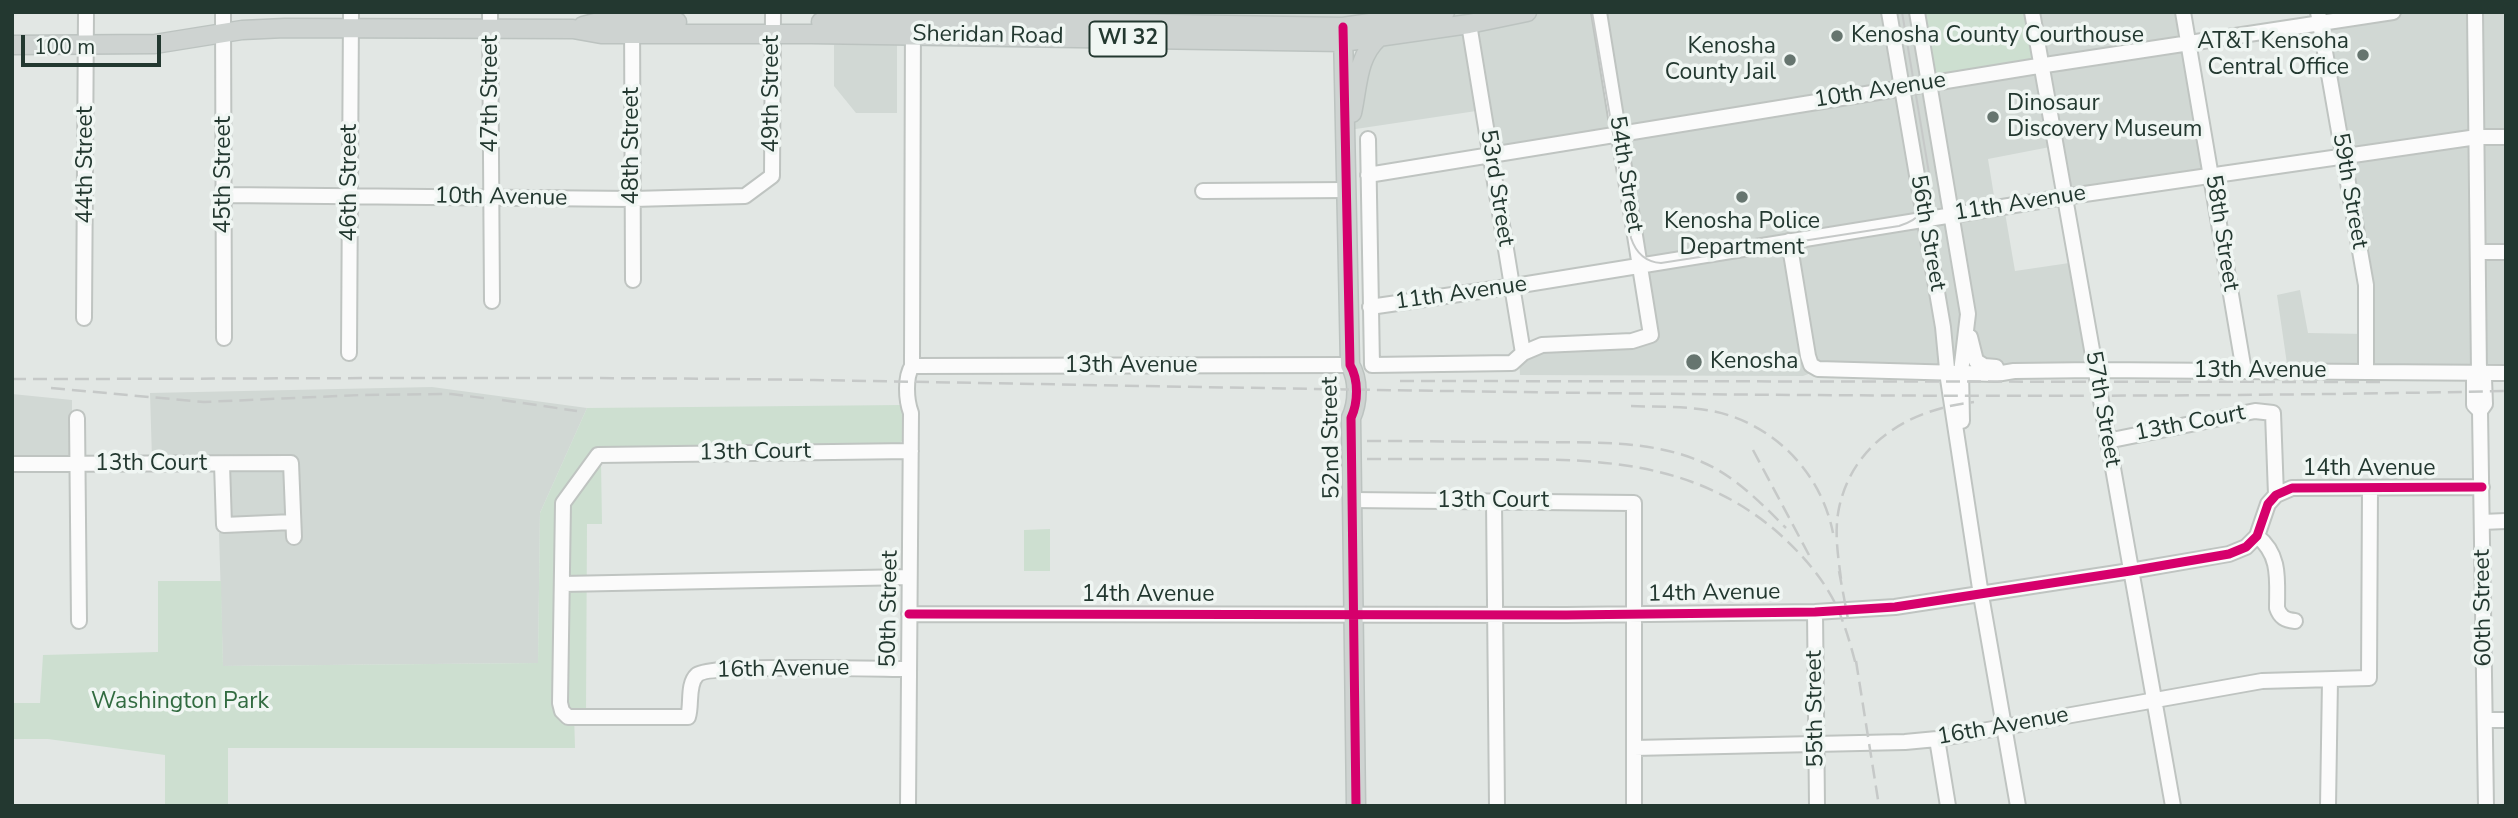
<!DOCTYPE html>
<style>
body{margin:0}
#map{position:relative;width:2518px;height:818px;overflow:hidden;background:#e2e7e4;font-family:"Nunito Sans",sans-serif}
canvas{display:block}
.frame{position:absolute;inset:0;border:14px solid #233830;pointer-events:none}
.scale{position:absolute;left:21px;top:35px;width:140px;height:32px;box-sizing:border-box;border:4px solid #233830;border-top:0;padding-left:9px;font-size:21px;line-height:24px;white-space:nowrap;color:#233830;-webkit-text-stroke:5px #f0f6f3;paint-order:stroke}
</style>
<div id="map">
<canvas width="2518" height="818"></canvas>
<div class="frame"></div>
<div class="scale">100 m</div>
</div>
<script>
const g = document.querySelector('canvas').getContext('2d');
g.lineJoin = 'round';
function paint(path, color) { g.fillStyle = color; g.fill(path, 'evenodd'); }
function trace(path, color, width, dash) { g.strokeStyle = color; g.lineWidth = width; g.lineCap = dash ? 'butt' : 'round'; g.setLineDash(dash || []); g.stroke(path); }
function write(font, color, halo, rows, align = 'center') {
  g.font = font + ' "Nunito Sans",sans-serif'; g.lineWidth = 7; g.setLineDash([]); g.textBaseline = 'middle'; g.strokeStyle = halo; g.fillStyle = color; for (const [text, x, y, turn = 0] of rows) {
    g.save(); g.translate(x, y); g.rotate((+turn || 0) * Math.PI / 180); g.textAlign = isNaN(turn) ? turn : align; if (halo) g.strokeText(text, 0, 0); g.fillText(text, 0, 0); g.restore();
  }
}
const built = new Path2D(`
 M1151,12H2183L2213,176L2064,197L2055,146L1988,159L1996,208L2004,207L2015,271L2076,262L2095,370L1811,373L1803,376L1520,375L1519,359L1523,353L1651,335L1618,133L1491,154L1483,110L1349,130L1367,49L1145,24Z
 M2319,12H2506V369L2288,371L2277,295L2300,290L2308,333L2366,334V285Z
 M834,45H897V113H856L834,86Z
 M432,387L587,408L540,513L538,663L223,666L219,533L229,532L227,459H152L150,393Z
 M12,394L72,400V458L12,460Z`);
const green = new Path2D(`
 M1924,12H2026L2033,56L2028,63L1942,76L1934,71Z
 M902,405L903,440L897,446L601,461L602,524H587L586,712L574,713L575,748H228V806H165V755L48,739H12V703H40L43,655L158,652V581H221L223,666L538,663L540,513L587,408Z
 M1050,529V571H1024V530Z`);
const minor = new Path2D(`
 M223,12L224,338
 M490,12L492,301
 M632,12L633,280
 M1889,12L1943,327L1948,379L1981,595L2018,806
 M1917,12L1968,314L1961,372L1962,421
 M2032,12L2173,806
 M2183,12L2244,371
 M2318,12L2366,285V372
 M2475,12L2479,373L2474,378V405L2480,411L2486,806
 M1469,24L1523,353
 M1368,139L1372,365L1512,363L1523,353L1542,345L1632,341L1651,335L1599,12
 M1368,175L2032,67L2393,12
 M1203,191L1347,190
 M224,195L633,199L745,196L772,176L773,12
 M1789,241L1808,356L1811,365L1818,369L1996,374L2014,371L2095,370L2506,373
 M2478,252H2506
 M1370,307L1521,285L2064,197L2477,137H2506
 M84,318L86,12
 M1970,337L1976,361L1984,366L1996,367
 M349,353L351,12
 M912,366L1350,365
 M2479,373L2484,378L2485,404L2480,411
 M77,418L79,621
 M2107,441L2255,411L2273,413L2276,495
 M12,464L291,463L294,537
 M222,464L224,525L293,522
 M1352,500L1634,503V806
 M1494,501L1497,806
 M2482,522L2506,521
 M2257,536C2281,555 2277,580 2277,608C2280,617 2285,620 2295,621
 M563,584L909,577
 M1815,612L1817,806
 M909,614L1566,615L1815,612L1895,607L2130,571L2229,554L2246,547L2257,536L2268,504L2276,495L2292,488L2482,487
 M908,669C881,669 708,664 697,675C687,684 692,705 688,717H568L562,711L560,703L563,503L598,455L911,451
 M2486,720H2506
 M1937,739L1948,806
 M1634,748L1905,742L1937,739L2262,681L2369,678L2370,488
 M908,806L911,413C906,400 905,377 912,366L913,12
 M2328,806L2330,680`);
const major = new Path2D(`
 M821,22H1053L1343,27L1445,12
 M583,26L599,22H677
 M1343,31L1350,365C1359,380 1358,403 1351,418L1356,806
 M12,45L155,44L242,30L285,28L573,29L601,34H811L1343,42L1469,24L1527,12
 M1352,113C1358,86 1357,57 1378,38`);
const tram = new Path2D(`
 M1592,12L1631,238C1636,253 1645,262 1661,263L1899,226C1919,220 1931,207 1931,185L1902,12`);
const rail = new Path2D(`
 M12,379C279,379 547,376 814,380C1378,390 1942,403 2506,391
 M1400,381L2383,382
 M51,388L204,402L361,395L451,394L491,399
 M502,400L577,411
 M1631,406C1658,407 1685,406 1712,411C1773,423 1821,472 1833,533
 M1367,441C1423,441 1478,442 1533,442C1590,443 1649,439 1702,462C1735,476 1761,503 1786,528
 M1753,450L1810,557
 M1367,459C1413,459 1459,459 1505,459C1605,459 1695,463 1775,530C1798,550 1821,575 1835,603C1845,624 1851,646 1857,669
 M1839,571L1848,619
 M1841,579C1838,555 1834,532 1839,508C1853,442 1911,409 1974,402
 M1856,661L1879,806`);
const cycleway = new Path2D(`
 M1343,27L1350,365C1359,380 1358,403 1351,418L1356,806
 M909,614L1566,615L1815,612L1895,607L2130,571L2229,554L2246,547L2257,536L2268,504L2276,495L2292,488L2482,487`);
const markers = [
 [1837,36,7,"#66756f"],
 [2363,55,7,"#66756f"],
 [1790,60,7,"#66756f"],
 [1993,117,7,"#66756f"],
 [1742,197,7,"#66756f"],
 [1694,362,9,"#66756f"]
];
const shields = [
 [1128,39,77]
];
const shieldNames = [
 ["WI 32",1128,39]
];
const streetNames = [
 ["Sheridan Road",988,36,1],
 ["10th Avenue",1880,91,-9],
 ["47th Street",491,94,-90],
 ["49th Street",772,94,-90],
 ["48th Street",632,146,-90],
 ["44th Street",86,165,-90],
 ["54th Street",1625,174,81],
 ["45th Street",224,175,-90],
 ["46th Street",350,183,-90],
 ["53rd Street",1496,188,81],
 ["59th Street",2349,191,80],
 ["10th Avenue",501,198,1],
 ["11th Avenue",2020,204,-9],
 ["56th Street",1927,233,80],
 ["58th Street",2221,233,81],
 ["11th Avenue",1461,294,-8],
 ["13th Avenue",1131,366],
 ["13th Avenue",2260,371],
 ["57th Street",2102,409,80],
 ["13th Court",2190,424,-11],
 ["52nd Street",1332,438,-91],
 ["13th Court",755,453,-1],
 ["13th Court",151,464],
 ["14th Avenue",2369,469],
 ["13th Court",1493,501],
 ["14th Avenue",1714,594,-1],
 ["14th Avenue",1148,595],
 ["60th Street",2484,608,-91],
 ["50th Street",890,609,-89],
 ["16th Avenue",783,670,-1],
 ["55th Street",1816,709,-91],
 ["16th Avenue",2003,727,-10]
];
const poiNames = [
 ["Kenosha County Courthouse",1851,36],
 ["AT&T Kensoha",2349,42,"right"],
 ["Central Office",2349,68,"right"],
 ["Kenosha",1776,47,"right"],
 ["County Jail",1776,73,"right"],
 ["Dinosaur",2007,104],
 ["Discovery Museum",2007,130],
 ["Kenosha Police",1742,222,"center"],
 ["Department",1742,248,"center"],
 ["Kenosha",1710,362]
];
const parkNames = [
 ["Washington Park",180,702]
];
paint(built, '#d1d8d4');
paint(green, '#cddfd0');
trace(minor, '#bfc4c1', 18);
trace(major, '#bcc3c0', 21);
trace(minor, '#fbfbfb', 14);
trace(major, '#ced3d1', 18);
trace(tram, '#c6c9c8', 2);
trace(rail, '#c6c9c8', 2.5, [14, 7]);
trace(cycleway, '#d6006c', 9);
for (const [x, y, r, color] of markers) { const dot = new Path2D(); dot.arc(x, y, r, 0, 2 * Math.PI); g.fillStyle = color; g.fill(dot); trace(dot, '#f0f6f3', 2.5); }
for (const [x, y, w] of shields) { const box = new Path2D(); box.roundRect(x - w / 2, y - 17.5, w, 35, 5); g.fillStyle = '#f0f6f3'; g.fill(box); trace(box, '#233830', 2); }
write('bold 21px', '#233830', null, shieldNames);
write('23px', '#233830', '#f0f6f3', streetNames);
write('23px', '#233830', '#f0f6f3', poiNames, 'left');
write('23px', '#316b40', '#f0f6f3', parkNames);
</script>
